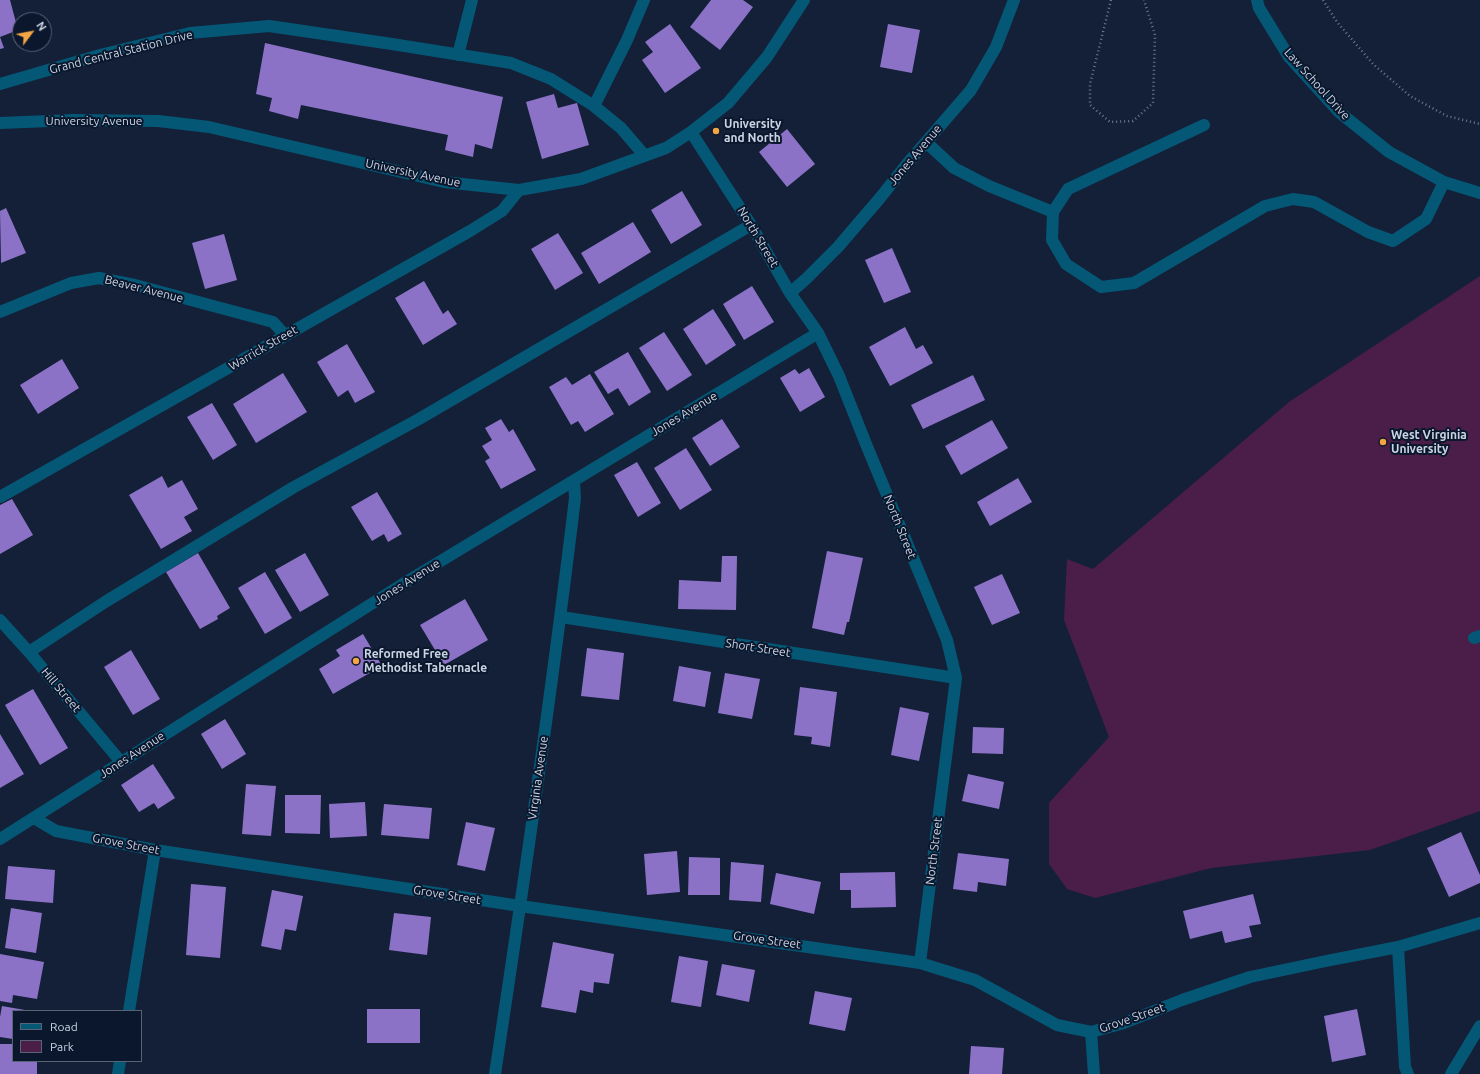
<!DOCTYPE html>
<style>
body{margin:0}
#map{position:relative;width:1480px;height:1074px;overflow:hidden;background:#142038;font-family:Ubuntu,sans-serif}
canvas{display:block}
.legend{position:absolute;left:12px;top:1010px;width:130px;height:52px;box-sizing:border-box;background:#0b172d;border:1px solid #586376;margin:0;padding:5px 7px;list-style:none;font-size:12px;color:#cbd4e4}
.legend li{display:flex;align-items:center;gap:8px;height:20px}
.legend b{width:20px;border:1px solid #586376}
.north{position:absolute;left:12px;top:12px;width:40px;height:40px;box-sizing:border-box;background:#0b172d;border:1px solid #586376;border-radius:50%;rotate:58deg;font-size:11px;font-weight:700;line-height:16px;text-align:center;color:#cbd4e4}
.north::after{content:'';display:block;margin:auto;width:14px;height:18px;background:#f2a542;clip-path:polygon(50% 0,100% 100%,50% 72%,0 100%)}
</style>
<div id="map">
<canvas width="1480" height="1074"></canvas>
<ul class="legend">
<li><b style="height:5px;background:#045876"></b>Road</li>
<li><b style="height:11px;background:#4a1e48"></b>Park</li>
</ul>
<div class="north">N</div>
</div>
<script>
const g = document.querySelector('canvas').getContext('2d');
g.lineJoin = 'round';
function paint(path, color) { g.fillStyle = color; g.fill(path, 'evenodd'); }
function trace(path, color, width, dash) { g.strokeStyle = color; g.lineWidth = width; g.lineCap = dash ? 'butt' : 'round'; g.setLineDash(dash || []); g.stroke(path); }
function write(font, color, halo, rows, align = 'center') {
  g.font = font + ' Ubuntu,sans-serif'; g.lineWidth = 4; g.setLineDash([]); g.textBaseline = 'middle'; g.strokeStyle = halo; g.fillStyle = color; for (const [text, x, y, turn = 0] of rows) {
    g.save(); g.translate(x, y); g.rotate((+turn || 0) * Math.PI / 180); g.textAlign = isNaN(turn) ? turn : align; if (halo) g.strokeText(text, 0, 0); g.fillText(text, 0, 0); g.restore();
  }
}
const green = new Path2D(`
 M1480,276V811L1370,850L1211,868L1095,898L1067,889L1049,864V803L1109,737L1064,620L1067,559L1093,569L1289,402Z`);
const building = new Path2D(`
 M0,0H10L18,30L0,37Z
 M711,0H743L753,7L720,50L690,27Z
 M670,24L701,68L665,93L642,60L653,52L645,42Z
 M888,24L920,30L912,73L880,67Z
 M0,37L4,48L0,49Z
 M265,43L503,97L492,149L475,144L473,157L445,150L448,135L301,105L298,119L269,111L272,98L256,94Z
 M554,94L558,108L577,103L589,145L542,159L526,102Z
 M787,129L815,164L787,187L759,152Z
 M682,191L702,225L671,244L651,210Z
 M6,208L26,253L1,263L0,211Z
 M633,222L651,252L599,284L581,253Z
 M558,233L583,273L555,290L531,249Z
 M224,234L237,280L205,289L192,243Z
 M892,248L911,292L884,303L865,260Z
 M424,281L443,314L448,310L457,324L423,345L395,298Z
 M752,286L774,322L744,340L723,304Z
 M713,309L736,345L706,365L683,329Z
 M905,327L916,349L923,345L933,363L890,386L869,347Z
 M664,332L692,375L667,391L639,348Z
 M347,344L375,392L355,403L348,390L338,397L317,362Z
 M628,352L651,392L629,406L618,388L608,394L594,372Z
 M62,359L79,388L38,414L20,385Z
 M809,368L825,397L800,412L780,378L795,369L799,374Z
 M283,373L307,412L256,443L233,404Z
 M590,374L614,414L585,432L578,421L571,425L549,387L566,377L572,385Z
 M973,375L985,400L923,429L911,405Z
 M212,403L237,445L213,460L187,417Z
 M501,419L509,432L513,429L536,470L501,489L485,461L490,458L482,446L492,440L485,428Z
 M722,419L740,447L710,466L692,438Z
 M992,420L1008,448L961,475L945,446Z
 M686,448L712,490L680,510L654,468Z
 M637,462L661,503L638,517L614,475Z
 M162,476L168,488L182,480L198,509L184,517L192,531L161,549L129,495Z
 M1018,478L1032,502L990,526L977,502Z
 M377,492L402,534L388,542L384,534L372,541L351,507Z
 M12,499L33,535L0,554V505Z
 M827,551L863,558L849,622H847L844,635L812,628Z
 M198,553L230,608L217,616L218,619L200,629L166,572Z
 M305,553L329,595L300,612L275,570Z
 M722,556H737L736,610L678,609L679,580L721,582Z
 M265,572L292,618L265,634L238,588Z
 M1002,574L1020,613L992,625L974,587Z
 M465,599L488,640L444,665L420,625Z
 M363,634L382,666L333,694L319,669L340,656L336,650Z
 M587,648L624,653L619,700L581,696Z
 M131,650L160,699L133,715L104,667Z
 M679,666L711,672L705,707L673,701Z
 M725,673L760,679L752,719L718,713Z
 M800,687L837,692L830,747L811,744L812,737L794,735Z
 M33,689L68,748L40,765L5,705Z
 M900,707L929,713L919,761L891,755Z
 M225,719L246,754L222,769L201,734Z
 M973,727L1004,728L1003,754L972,753Z
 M0,734L24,774L0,788Z
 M153,764L175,798L158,809L154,803L139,812L121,785Z
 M968,774L1004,782L999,809L962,801Z
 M246,784L276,786L271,836L242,834Z
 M285,795H321L320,834L285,833Z
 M365,802L367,836L330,838L329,804Z
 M384,804L432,808L429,839L381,835Z
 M466,822L495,828L485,871L457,865Z
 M1461,832L1480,875V883L1449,897L1427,848Z
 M677,851L680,892L647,895L644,854Z
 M958,853L1009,859L1006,886L978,882L977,892L953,889Z
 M689,857L720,858V895H688Z
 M731,862L764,865L761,902L729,900Z
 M8,866L55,870L53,903L5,899Z
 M895,872L896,907L851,908V890H840V873Z
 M776,873L821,882L814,914L770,904Z
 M191,884L226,887L220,958L186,955Z
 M272,890L303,896L296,931L285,929L281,950L261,946Z
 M1253,894L1261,924L1249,926L1252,937L1225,943L1222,931L1190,939L1183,911Z
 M11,908L42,913L36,953L5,948Z
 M394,913L431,917L427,955L389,950Z
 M553,942L614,954L609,984L594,982L593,993L580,990L576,1013L541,1007Z
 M0,954L44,962L37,999L13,995L12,1003L0,1001Z
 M679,956L708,961L701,1007L671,1002Z
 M722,964L755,970L749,1002L716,995Z
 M815,991L852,998L845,1031L809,1024Z
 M2,1006L25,1010L13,1011V1039L0,1037V1017Z
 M367,1009H420V1043H367Z
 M1357,1009L1366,1055L1332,1062L1324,1016Z
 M0,1044H13V1061H37V1074H0Z
 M971,1046L1004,1048L1002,1074H969Z`);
const path = new Path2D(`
 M1111,0L1090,84V105L1110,122L1133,121L1153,103L1155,35L1144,0
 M1323,0L1337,22L1373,64L1410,96L1447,116L1480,124`);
const minor = new Path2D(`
 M1257,0L1259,8L1289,57L1339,112L1389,152L1444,182L1480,193
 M458,55L472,0
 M0,84L100,55L190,33L269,26L392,44L511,63L551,79L594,106L621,128L645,156
 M594,106L627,40L644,0
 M0,123L74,120L158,121L209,127L444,182L519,190L581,179L666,148L691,132L728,103L767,57L804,0
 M1204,125L1068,189L1053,212L1052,240L1066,264L1101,287L1134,283L1265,206L1293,199L1314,202L1368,232L1393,241L1426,219L1444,182
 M691,132L751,225L790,293L818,333L839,376L866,444L947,640L956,678L920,963
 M926,142L954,168L989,186L1053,212
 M790,293L807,278L838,247L880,198L907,164L971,90L996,47L1014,0
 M0,312L71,283L99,278L135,285L273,322L285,335
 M0,497L470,231L502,211L519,190
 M561,617L956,678
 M0,620L29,652L121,762
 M1474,638L1480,636
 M29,652L105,602L294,487L419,419L751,225
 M34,818L56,831L155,850L520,906L920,963L975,980L1057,1025L1091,1032L1124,1023L1182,1000L1250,977L1326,961L1398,947L1480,923
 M0,839L406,582L818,333
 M1398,947L1405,1067L1408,1074
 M129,1011L155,850
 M1091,1032L1094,1074
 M118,1074L120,1061
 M495,1074C524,883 552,691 575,498L574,481
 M1451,1074L1480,1026`);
const markers = [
 [716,131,4,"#f2a542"],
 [1383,442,4,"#f2a542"],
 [356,661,4,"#f2a542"]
];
const streetNames = [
 ["Grand Central Station Drive",121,52,-14],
 ["Law School Drive",1317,84,48],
 ["University Avenue",94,121],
 ["Jones Avenue",915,155,-50],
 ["University Avenue",413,173,12],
 ["North Street",758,237,59],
 ["Beaver Avenue",144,289,14],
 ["Warrick Street",263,348,-30],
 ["Jones Avenue",684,414,-31],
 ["North Street",900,527,68],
 ["Jones Avenue",407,582,-32],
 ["Short Street",758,648,9],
 ["Hill Street",61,690,50],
 ["Jones Avenue",132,755,-33],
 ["Virginia Avenue",538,778,-82],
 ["Grove Street",126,844,11],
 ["North Street",934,851,-83],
 ["Grove Street",447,895,9],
 ["Grove Street",767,940,8],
 ["Grove Street",1132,1018,-19]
];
const poiNames = [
 ["University",724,124],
 ["and North",724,138],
 ["West Virginia",1391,435],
 ["University",1391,449],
 ["Reformed Free",364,654],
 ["Methodist Tabernacle",364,668]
];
paint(green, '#4a1e48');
paint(building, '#8b72c7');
trace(path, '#6e788c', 2.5, [1, 3]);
trace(minor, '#045876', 12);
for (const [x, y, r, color] of markers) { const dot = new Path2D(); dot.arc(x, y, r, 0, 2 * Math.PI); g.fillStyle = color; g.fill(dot); trace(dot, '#0b172d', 1.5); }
write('12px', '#cbd4e4', '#0b172d', streetNames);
write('bold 12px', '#cbd4e4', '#0b172d', poiNames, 'left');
</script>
